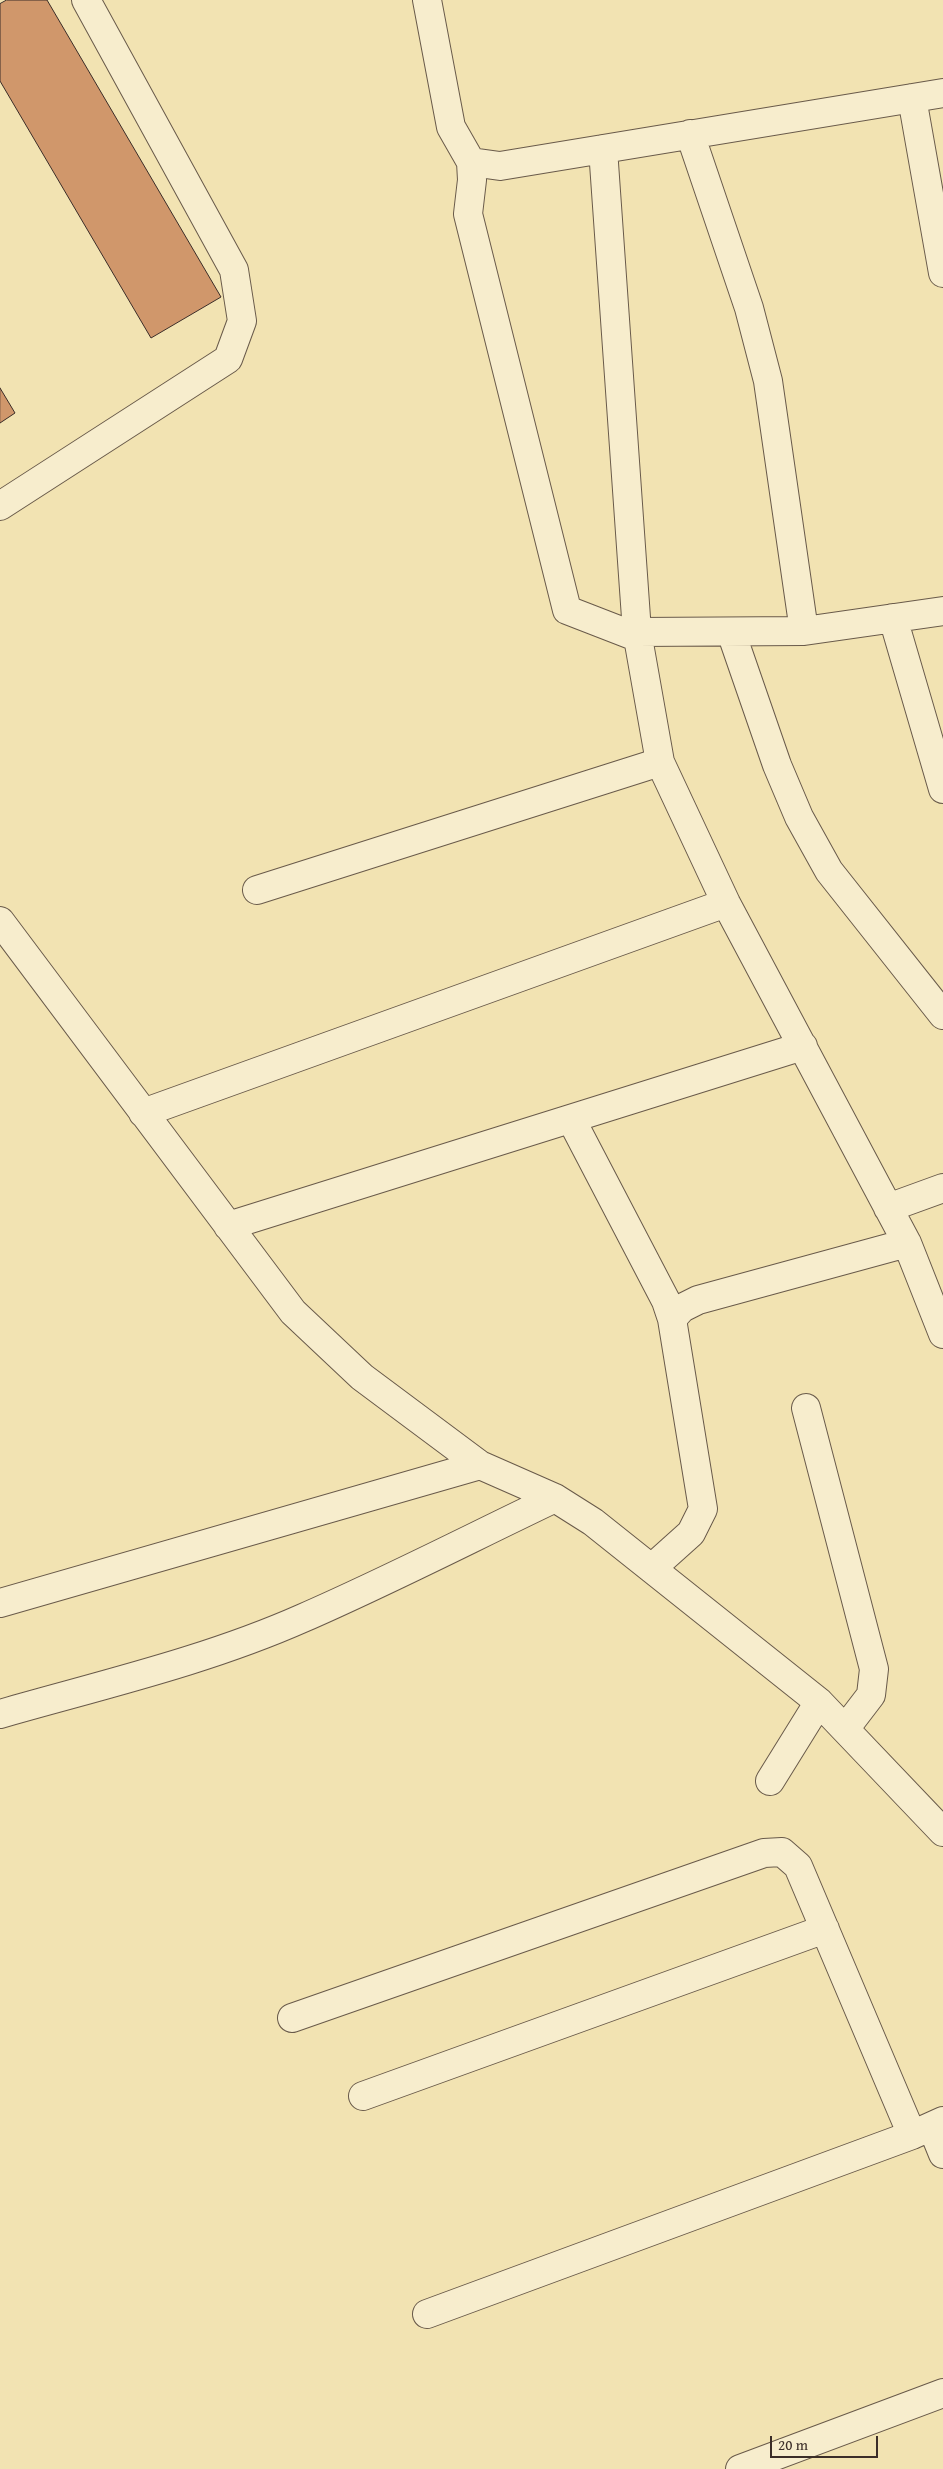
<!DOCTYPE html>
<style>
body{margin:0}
#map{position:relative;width:943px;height:2469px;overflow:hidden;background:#f2e3b2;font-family:"Gentium Book Plus",serif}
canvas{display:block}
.scale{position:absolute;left:770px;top:2436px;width:108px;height:22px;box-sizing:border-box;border:2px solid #3b2d28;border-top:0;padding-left:6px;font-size:15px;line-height:18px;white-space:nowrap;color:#3b2d28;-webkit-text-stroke:4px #f7edcd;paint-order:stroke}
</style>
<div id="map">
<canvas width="943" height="2469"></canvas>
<div class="scale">20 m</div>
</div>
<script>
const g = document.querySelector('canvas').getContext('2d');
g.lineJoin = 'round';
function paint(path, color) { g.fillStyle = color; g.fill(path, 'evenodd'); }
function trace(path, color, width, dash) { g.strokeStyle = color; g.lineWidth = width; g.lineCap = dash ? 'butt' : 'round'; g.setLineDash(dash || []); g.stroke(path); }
const building = new Path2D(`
 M7,0H47L221,297L151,338L0,81V4Z
 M0,388L15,413L0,423Z`);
const minor = new Path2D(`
 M427,0L451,127L471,162L500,166L943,93
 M912,98L943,273
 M690,134L749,308L768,381L804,631
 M603,149L637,632L660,762L726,903L907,1243L943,1334
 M471,162L472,180L468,214L567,610L634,636L637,632L804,631L943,611
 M0,506L228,359L242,321L234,270L86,0
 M893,618L943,789
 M731,632L777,765L799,817L829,871L943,1015
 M257,890L660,762
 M0,921L293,1312L362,1377L480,1465L555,1498L593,1522L819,1702L943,1832
 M143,1113L726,903
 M571,1119L666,1301L672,1319
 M888,1208L943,1188
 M228,1226L803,1046
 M806,1408L874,1669L871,1695L845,1729
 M652,1568L691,1533L703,1509L672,1319L682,1308L698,1300L907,1243
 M0,1603L480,1465
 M0,1714C101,1685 206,1661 303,1618C388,1581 471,1538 555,1498
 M770,1781L819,1702
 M292,2018L764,1853L782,1852L798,1866L912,2135
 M363,2096L825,1929
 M932,2127L943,2154
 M427,2314L912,2135L943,2121
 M740,2469L943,2393`);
paint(building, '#d0976b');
trace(building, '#3b2d28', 1);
trace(minor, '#695a4a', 30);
trace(minor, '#f7edcd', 28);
</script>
